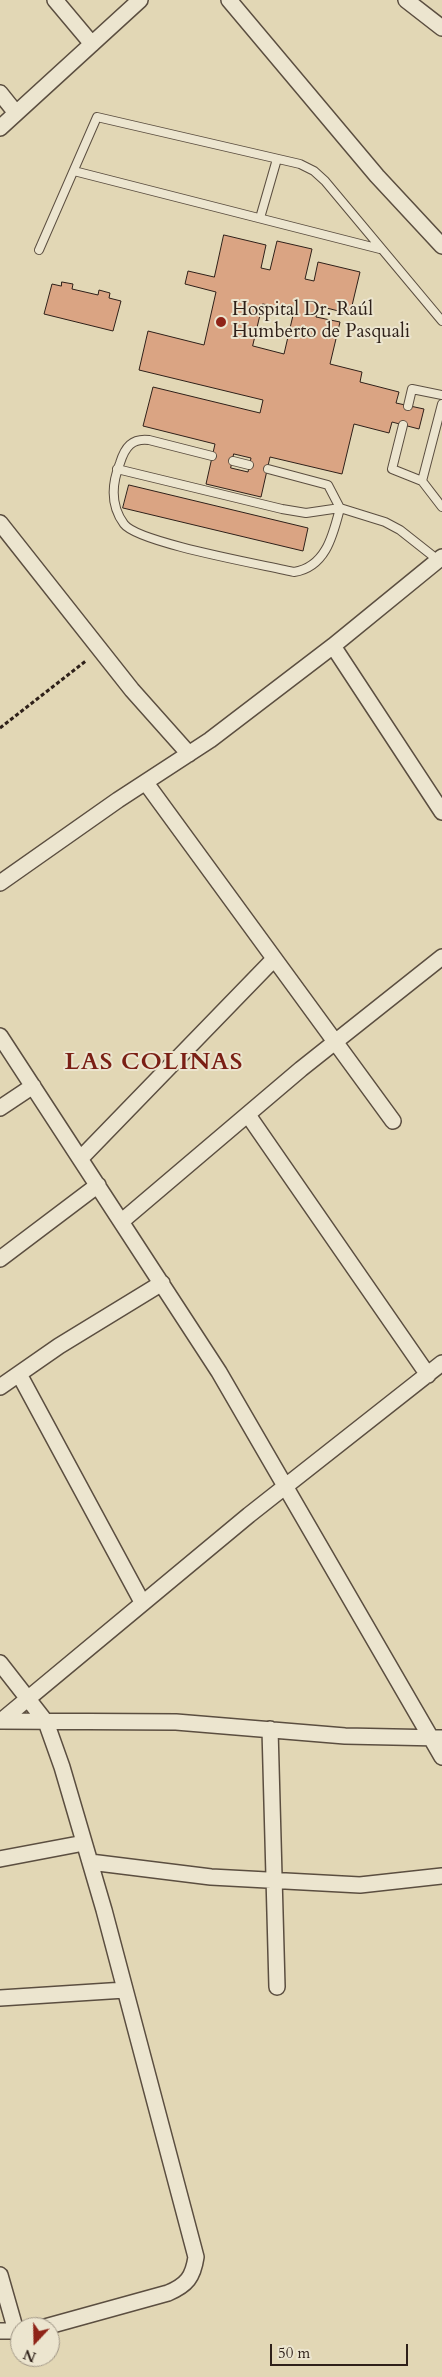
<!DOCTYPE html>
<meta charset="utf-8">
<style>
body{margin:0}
#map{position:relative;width:442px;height:2377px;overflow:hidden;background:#e2d7b5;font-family:Cardo,serif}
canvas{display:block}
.north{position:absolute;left:10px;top:2317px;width:50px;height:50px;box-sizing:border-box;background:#ece5cf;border:1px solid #a09686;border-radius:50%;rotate:201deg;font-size:14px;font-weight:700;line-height:20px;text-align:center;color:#2e2019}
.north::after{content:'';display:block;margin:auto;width:18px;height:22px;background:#8f2418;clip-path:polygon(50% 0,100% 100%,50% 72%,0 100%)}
.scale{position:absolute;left:270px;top:2344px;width:138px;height:22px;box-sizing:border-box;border:2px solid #2e2019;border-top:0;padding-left:6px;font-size:15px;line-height:18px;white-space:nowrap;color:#2e2019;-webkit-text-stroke:4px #ece5cf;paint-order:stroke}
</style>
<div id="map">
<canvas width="442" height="2377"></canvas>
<div class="north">N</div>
<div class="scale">50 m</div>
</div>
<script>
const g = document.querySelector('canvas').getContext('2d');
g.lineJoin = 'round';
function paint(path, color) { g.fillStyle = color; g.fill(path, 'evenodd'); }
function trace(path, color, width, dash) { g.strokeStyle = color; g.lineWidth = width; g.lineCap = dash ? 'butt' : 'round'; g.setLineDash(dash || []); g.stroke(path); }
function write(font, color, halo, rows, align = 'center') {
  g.font = font + ' Cardo,serif'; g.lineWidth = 4; g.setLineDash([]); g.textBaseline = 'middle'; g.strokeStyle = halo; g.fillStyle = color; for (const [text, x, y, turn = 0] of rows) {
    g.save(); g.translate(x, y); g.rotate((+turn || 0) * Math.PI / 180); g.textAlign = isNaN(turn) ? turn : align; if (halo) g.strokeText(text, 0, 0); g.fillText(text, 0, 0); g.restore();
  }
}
const building = new Path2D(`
 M224,235L266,245L261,268L270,270L277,241L312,249L305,279L314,281L318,262L360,272L350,314L319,306L316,317L340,322L330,364L362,372L360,382L399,392L396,403L424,409L419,429L392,422L389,433L354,424L342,474L270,457L261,497L206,484L215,444L143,426L153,387L260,413L263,400L139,370L148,331L204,345L216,292L185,284L188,271L214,277ZM263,304L294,311L284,354L253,346ZM234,454L251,458L248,472L231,468Z
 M62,282L73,284L72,289L98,295L99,290L110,293L109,298L121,301L113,331L44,314L52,284L61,286Z
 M129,485L308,528L303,551L123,508Z`);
const path = new Path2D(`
 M0,728L87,660`);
const service = new Path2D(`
 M74,171L380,249
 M260,218L277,159
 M39,250L97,117L300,164L314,171L325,181L442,321
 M408,406L412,389L442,395
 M403,425L392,469L422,481L442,507
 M212,456L149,440C132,438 125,447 120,463C112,483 110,505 124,524C138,543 265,565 294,572C326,567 333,535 340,508L328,485L268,469
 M233,461L249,465
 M117,469L282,509L306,513L340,508L385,522L400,530L438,560
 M422,481L442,404`);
const minor = new Path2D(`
 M55,0L92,44
 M229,0L377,176L442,246
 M406,0L442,28
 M0,93L16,113
 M0,128L140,0
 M0,523L132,690L189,754
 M333,646L442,812
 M146,783L393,1121
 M0,883L118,800L210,740L333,646L442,557
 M0,1036L219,1372L442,1757
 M0,1108L33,1086
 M248,1115L428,1375
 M81,1158L274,959
 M122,1221L301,1069L442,957
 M0,1259L98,1185
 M19,1374L142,1602
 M0,1387L59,1346L162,1283
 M0,1663L46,1722L62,1767L104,1910L196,2257C193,2277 187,2285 168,2293L45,2327
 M0,1721L176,1722L345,1736L441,1738
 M1,1721L249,1515L442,1363
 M270,1729L277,1987
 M0,1859L84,1843
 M90,1862L211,1877L360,1885L442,1876
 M0,1998L125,1990
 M0,2275L16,2331
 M0,2331H20`);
const markers = [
 [221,322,6,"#8f2418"]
];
const poiNames = [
 ["Hospital Dr. Raúl",232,311],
 ["Humberto de Pasquali",232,333]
];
const districtNames = [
 ["LAS COLINAS",154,1063]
];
paint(building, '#daa483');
trace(building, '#2e2019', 1);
trace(service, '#5b4e40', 10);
trace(minor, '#5b4e40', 18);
trace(path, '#2e2019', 3, [4, 2.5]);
trace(service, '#ece5cf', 8);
trace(minor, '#ece5cf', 15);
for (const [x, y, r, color] of markers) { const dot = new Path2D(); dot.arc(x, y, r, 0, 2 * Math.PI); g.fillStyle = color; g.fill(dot); trace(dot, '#ece5cf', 2); }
write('19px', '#2e2019', '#ece5cf', poiNames, 'left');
g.letterSpacing = '1px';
write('bold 24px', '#7a1f14', '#ece5cf', districtNames);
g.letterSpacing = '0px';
</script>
